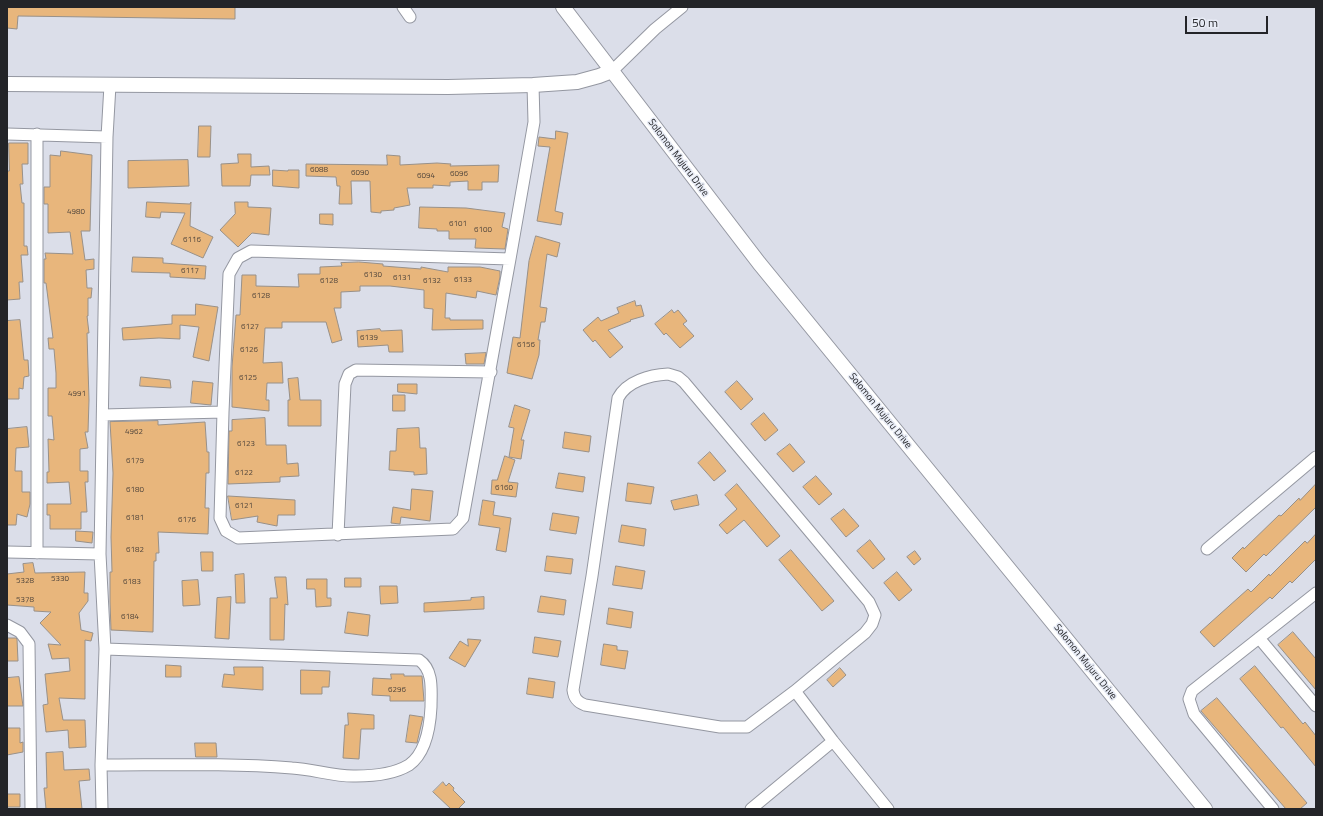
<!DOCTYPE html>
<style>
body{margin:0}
#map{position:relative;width:1323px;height:816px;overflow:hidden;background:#dbdee9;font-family:"Titillium Web",sans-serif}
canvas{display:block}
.frame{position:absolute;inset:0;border:8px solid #232428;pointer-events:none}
.scale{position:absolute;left:1185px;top:16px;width:83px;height:18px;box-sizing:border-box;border:2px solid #232428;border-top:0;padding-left:5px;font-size:12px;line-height:14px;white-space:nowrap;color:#232428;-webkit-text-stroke:3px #e8ecf6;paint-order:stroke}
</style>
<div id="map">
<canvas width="1323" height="816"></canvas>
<div class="frame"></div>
<div class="scale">50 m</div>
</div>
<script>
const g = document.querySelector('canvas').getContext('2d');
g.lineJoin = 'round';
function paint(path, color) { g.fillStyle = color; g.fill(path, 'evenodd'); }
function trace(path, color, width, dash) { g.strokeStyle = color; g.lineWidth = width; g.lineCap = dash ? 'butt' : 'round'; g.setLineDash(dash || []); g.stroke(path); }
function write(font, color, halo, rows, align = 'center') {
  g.font = font + ' "Titillium Web",sans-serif'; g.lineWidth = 3; g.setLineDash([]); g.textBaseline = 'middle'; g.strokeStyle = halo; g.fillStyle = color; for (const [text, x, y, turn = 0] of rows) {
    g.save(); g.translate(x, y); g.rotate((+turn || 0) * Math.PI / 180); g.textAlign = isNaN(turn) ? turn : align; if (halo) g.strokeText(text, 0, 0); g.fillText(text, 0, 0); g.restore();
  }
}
const building = new Path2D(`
 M7,7H235V19L18,16L17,29L7,28Z
 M199,126H211L210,157H198Z
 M556,131L568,133L555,211L563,213L561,225L537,221L550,147L538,146L539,137L555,139Z
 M9,143H28V164H22L23,184H20L22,203H24V246H27L28,255H21L23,282H19L20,299L7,300V171H9Z
 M61,151L92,155L90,231H81L85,260L94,259V269L86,270L87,288H92L91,298H88V316H87L89,333H87L89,400L88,432H85L88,448L80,449V471H88V482H85L87,512H81V529H50V515H47V504H71L69,482L47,483V472H49L48,439L54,440L52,416H48V388H56V373L54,349H49L48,338H53L46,283H44V259H46L45,253L73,254L70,232L48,233V204H44V187H50V155L60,156Z
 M238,154H251V167L269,166L270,175H251L250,186H222L221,164L238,163Z
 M387,155L400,156V165L437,163L451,164L450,166L499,165L498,182H482V190H468V181L450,182V186L433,185V188H407L410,205L394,208V210L381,211V213L371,212L370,181H351L352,204H339L340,186H337L336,177L306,176V164L387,165Z
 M188,160L189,186L128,188V161Z
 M273,170L288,171V170H299V188L273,186Z
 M147,202L190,204L191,202L190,226L213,237L203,258L171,244L185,213L161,212L160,218L146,217Z
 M235,202H248V207L271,208L269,235L252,233L238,247L220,230L235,214Z
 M420,207L466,208L505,213L502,227L508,229L505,249L475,248L476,239H449V231H437V229L419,228Z
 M320,214H333V225L320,224Z
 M536,236L560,243L557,257L547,254L540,307L547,308L545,322H541L538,340H540L539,355L532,379L507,373L513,337L520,338L529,261Z
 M133,257L163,258V263L206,266L205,279L170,277V273L132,272Z
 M359,262L383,264V266L421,269V267L448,272V267H480L500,271V277L496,295L477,291L476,298L446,293L445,318H450V320H483V329L432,330L433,309L424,308V290L390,286H360V291L341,292V308H334L342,340L332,343L326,322H282V328H265L263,363L282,362L283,383H267L266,400H269V411L232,407V367L236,315H240L242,275H256V286L299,287L298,274H320V267L342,266L341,263Z
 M635,301L636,306L641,305L644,316L630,320L631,321L608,330L623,347L610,358L595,340L593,342L583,330L598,317L601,321L619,313L617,308Z
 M196,304L218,307L209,361L193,357L199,327L180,325V339L159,338L123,340L122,328L172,324V315H195Z
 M672,310L674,313L678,310L687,321L683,324L694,336L680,348L666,333L664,335L655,324Z
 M20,320L24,360H28L29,376L24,377L23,389L19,388V399H7V321Z
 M380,329L381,331L402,330L403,352H389L388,345L358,347L357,331Z
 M486,353L484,364H466L465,354Z
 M141,377L170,380L171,388L140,386Z
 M298,378L300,400H321V426H288V400H290L288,379Z
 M193,381L213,383L211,405L191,403Z
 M737,381L753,399L741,410L725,392Z
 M398,384H417V394L398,392Z
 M393,395H405V411H393Z
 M515,405L530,410L521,440H524L521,459L509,457L514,428L509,427Z
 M764,413L778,430L765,441L751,424Z
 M265,418L266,445H286L287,464L298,463L299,476L280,477V482L228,484L229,431H232V420Z
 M158,421V425L205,422L207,452H209V473H206L205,508H209L208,534L158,532L159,553H156V561H154L153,632L111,630L110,602V572H112L111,537L113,473L110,422Z
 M27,427L29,447L16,448L15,471H22V492H30V504L27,517L17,514L16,525H7V429Z
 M419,428L420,448H426L427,474L414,475V472L389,470L390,451H396L397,429Z
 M565,432L591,436L589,452L563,448Z
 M790,444L805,462L793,472L777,454Z
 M710,452L726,471L714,481L698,463Z
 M505,456L515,460L508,482L518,483L516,497L491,494L492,480H497Z
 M559,473L585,477L583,492L556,488Z
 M816,476L832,494L819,505L803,487Z
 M628,483L654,487L651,504L626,501Z
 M737,484L780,536L767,547L744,520L727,534L719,525L737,509L725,495Z
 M1316,484V507L1266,556L1264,554L1246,572L1232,558L1243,547L1244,549L1279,515L1281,516L1299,498L1300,500Z
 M412,489L433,491L430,521L401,517L400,524L391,523L393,507L410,510Z
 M697,495L699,505L674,510L671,501Z
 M228,496L295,500V515H278L277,526L257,522L258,516L232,520Z
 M483,500L495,502L493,515L511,518L506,552L496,550L500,528L479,525Z
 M844,509L859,526L846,537L831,519Z
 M553,513L579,517L576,534L550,530Z
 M622,525L646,529L644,546L619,542Z
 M76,531L93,532L92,543L76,541Z
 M1316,534V559L1292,583L1290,581L1272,599L1270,597L1214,647L1200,632L1248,589L1251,592L1269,574L1270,576L1305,541L1307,543Z
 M870,540L885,559L873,569L857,551Z
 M791,550L834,601L822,611L779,560Z
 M915,551L921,559L914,565L907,557Z
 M201,552H213V571H202Z
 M547,556L573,559L571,574L545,571Z
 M33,563L35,573L85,572L84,593H88V601L79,613L81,630L93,633L91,641L85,640V699L59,698L63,720H85L86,747L69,748L68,730L46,732L43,705L48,704L45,674L70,671L69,658L52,659L48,644L61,645L40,623L51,612L34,611V607L7,605V574L24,572L23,564Z
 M616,566L645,571L642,589L613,585Z
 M897,572L912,590L899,601L884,583Z
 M244,574L245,603H236L235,575Z
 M275,577H286L288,605L285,604L284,640H270V598H277Z
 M345,578H361V587H345Z
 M307,579H327V598H331V606L316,607L315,589H307Z
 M198,580L200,605L183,606L182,581Z
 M380,586H397L398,603L381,604Z
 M541,596L566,600L564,615L538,612Z
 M231,597L229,639L215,638L217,598Z
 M484,597V609L424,612V603L471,600V598Z
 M609,608L633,612L631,628L607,624Z
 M348,612L370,615L368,636L345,633Z
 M1293,632L1316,659V690L1278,645Z
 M535,637L561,641L558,657L533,653Z
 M7,638H16L17,639L18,661H8Z
 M468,639L481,640L465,667L449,658L460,641L468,646Z
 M604,644L617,646V650L628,651L625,669L601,665Z
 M166,665L181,666V677H166Z
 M1255,666L1303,724L1305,722L1316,736V767L1283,727L1281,728L1240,679Z
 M234,667H263V690L222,687L224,674L234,675Z
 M840,668L846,675L833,687L827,680Z
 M301,670L330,671L329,687H322V694H301Z
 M391,674H404V676H422L424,701H390V696L372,695L373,678L391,679Z
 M19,677L23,706H7V678Z
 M529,678L555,682L553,698L527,694Z
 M1217,698L1307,803L1300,809H1286L1201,711Z
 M348,713L374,715V729H361L359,759L343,758L345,725H348Z
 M410,715L423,717L417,743L406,742Z
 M7,728H20V743L23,742V752L7,755Z
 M195,743H216L217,757H196Z
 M63,752L64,770L89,769L90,780L79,781L82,809H46L44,788H47L46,753Z
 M443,782L446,786L449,783L454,788L453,790L465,802L458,809H451L433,792Z
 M7,794H20V807H7Z`);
const minor = new Path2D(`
 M403,7L410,17
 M612,71L655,29L682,7
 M7,134L107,137
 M668,374L678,377L684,382L869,602L875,615L872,624L865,633L795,691L747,727H720L585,705C577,702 574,698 573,690L592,576L618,398C627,381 650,375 668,374Z
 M223,412L220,518L226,531L238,538L453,529L463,518L510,259
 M103,415L223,412L229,274L238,258L251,251L510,259L534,122L533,85
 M338,535L345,384L349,374L356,370L491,372
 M1207,549L1316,457
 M7,552L100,554
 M37,553V134
 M7,625L20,632L29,644L31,809
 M1259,638L1316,706
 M795,691L833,741L888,809
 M101,765C165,765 229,763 292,768C313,769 335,777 356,776C372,776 394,774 409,765C426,753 430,727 431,707C431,691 434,670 419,660L105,649
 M102,809L101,765L105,649L100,554L107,137L110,85
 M751,809L833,741
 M1273,809L1194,714L1189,699L1192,691L1316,593`);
const tertiary = new Path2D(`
 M563,7L759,263L1205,809
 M7,84L448,87L533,85L577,82L599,76L612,71`);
const numberNames = [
 ["6088",319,170],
 ["6090",360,173],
 ["6096",459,174],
 ["6094",426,176],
 ["4980",76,212],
 ["6101",458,224],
 ["6100",483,230],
 ["6116",192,240],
 ["6117",190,271],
 ["6130",373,275],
 ["6131",402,278],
 ["6133",463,280],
 ["6128",329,281],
 ["6132",432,281],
 ["6128",261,296],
 ["6127",250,327],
 ["6139",369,338],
 ["6156",526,345],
 ["6126",249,350],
 ["6125",248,378],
 ["4991",77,394],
 ["4962",134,432],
 ["6123",246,444],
 ["6179",135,461],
 ["6122",244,473],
 ["6160",504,488],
 ["6180",135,490],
 ["6121",244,506],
 ["6181",135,518],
 ["6176",187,520],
 ["6182",135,550],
 ["5330",60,579],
 ["5328",25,581],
 ["6183",132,582],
 ["5378",25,600],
 ["6184",130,617],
 ["6296",397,690]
];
const streetNames = [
 ["Solomon Mujuru Drive",678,158,53],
 ["Solomon Mujuru Drive",880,411,51],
 ["Solomon Mujuru Drive",1085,662,51]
];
paint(building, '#e8b67c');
trace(building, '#989088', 1);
trace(minor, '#9497a1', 13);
trace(tertiary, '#9497a1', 16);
trace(minor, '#fff', 11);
trace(tertiary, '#fff', 14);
write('8px', '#54483d', null, numberNames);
write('10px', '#232428', '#e8ecf6', streetNames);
</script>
